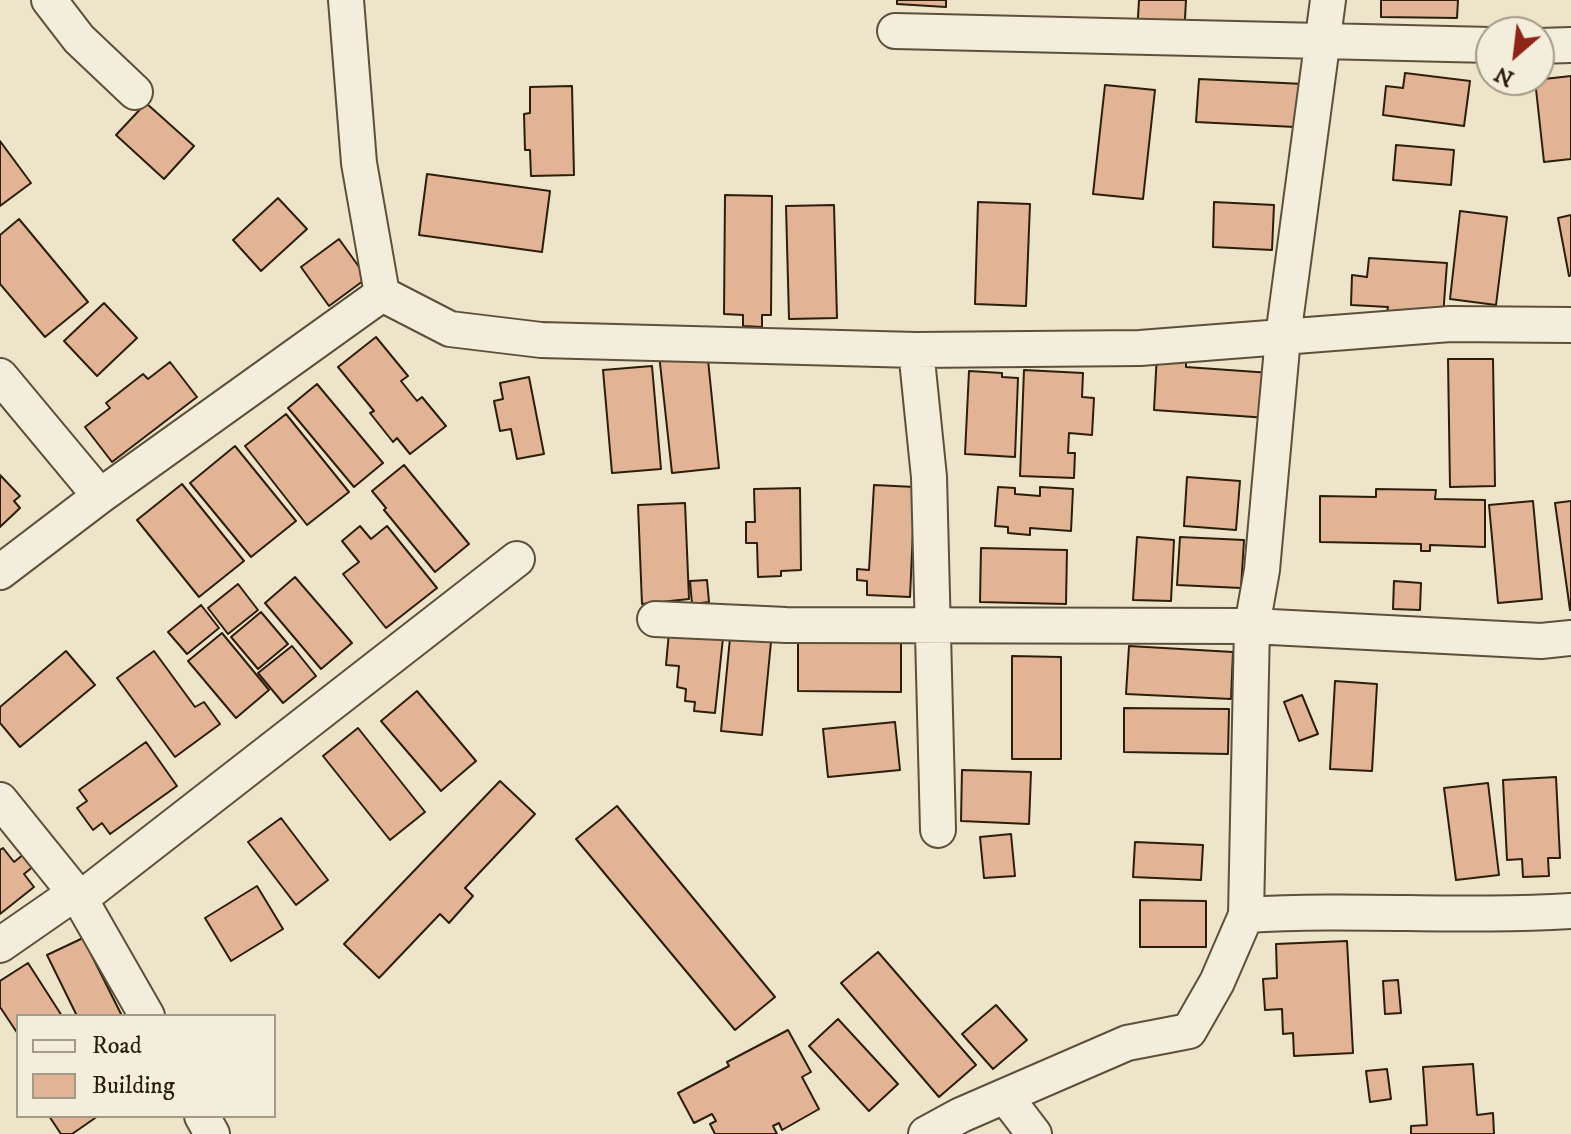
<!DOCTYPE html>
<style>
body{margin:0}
#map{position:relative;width:1571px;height:1134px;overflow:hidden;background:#ede4c9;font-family:"IM FELL DW Pica",serif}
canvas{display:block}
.legend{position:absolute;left:16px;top:1014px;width:260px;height:104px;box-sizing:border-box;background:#f3eddc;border:2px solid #a39a88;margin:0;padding:10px 14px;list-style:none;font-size:24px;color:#2c1e0a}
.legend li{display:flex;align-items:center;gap:16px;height:40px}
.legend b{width:40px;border:2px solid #a39a88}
.north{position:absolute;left:1475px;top:16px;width:80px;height:80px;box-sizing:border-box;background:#f3eddc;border:2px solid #a39a88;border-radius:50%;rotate:208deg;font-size:22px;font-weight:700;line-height:32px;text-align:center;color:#2c1e0a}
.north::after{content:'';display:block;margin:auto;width:28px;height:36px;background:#8f2418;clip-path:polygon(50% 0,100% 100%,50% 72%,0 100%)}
</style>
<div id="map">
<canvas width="1571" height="1134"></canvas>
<ul class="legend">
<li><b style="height:10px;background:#f3eddc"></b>Road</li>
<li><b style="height:22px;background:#e2b395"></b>Building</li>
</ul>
<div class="north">N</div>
</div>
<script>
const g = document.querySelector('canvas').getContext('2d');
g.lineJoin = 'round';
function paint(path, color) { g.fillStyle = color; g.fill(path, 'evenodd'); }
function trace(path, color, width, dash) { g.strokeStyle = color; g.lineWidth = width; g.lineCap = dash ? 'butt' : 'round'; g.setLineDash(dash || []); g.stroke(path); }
const building = new Path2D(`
 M897,0H946V7L897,4Z
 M1139,0H1186L1184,37L1137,34Z
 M1381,0H1458L1457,18L1381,17Z
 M1405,73L1470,81L1464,126L1383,115L1386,86L1403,88Z
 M1571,76V159L1544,162L1535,80Z
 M1199,79L1304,84L1302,121L1295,120V127L1196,122Z
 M1105,85L1155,90L1143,199L1093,194Z
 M572,86L574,175L531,176L530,150H525L524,114L530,113V87Z
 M146,103L194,146L164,179L116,135Z
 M0,141L31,183L0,206Z
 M1396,145L1454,150L1451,185L1393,180Z
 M427,174L550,191L542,252L419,235Z
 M725,195L772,196L771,315H762V327L743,326V315L724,314Z
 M278,198L307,229L261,271L233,240Z
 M978,202L1030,204L1026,306L975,304Z
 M1214,202L1274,205L1272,250L1213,247Z
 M834,205L837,318L789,319L786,206Z
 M1460,211L1507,217L1496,305L1450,299Z
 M1571,215V275L1569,276L1558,218Z
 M19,219L88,302L45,337L0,284V235Z
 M339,239L367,278L329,306L301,267Z
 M1369,258L1447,263L1443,316L1387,312L1388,307L1351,305L1352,275L1367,277Z
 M104,303L137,338L97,376L64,341Z
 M376,337L408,376L401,381L417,401L422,397L446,426L410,454L397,438L393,442L370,413L374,411L338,367Z
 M707,350L719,468L672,473L659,354Z
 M1157,353L1186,355V367L1271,373L1268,418L1154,410Z
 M1448,359H1493L1495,486L1450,487Z
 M170,362L197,397L112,462L85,427L110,408L106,403L143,374L148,379Z
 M652,366L661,469L612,473L603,370Z
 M1024,370L1083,373L1082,397L1094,398L1092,435L1069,433L1068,453H1075L1074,478L1020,476Z
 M969,371L1002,373V377L1018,378L1015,457L965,454Z
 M529,377L544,454L517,459L511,429L500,431L494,401L503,399L500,383Z
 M317,384L383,463L354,487L288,408Z
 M286,414L349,492L307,525L245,446Z
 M235,446L296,521L251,557L190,483Z
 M404,465L469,544L435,572L384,510L386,508L372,491Z
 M0,475L20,496L14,501L20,508L0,527Z
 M1187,477L1240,481L1236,530L1184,526Z
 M182,484L244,561L199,597L137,520Z
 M874,485L915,487L910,597L867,595V581L857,580V569L869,570Z
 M998,487L1015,488V494L1040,496V487L1073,489L1071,531L1030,528V535L1008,533V527L995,526Z
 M800,488L801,570L781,571V576L758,577L757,543H746V522H755L754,489Z
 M1376,489L1436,490L1435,499L1485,500V547L1430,545V551H1421V544L1320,542V496L1376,497Z
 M1533,501L1542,599L1498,603L1489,505Z
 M1571,501V610H1570L1555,503Z
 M685,503L689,599L642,604L638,505Z
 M360,526L371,539L387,526L437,588L386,628L343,574L359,562L342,541Z
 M1137,537L1174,540L1171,601L1133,600Z
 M1180,537L1244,540L1241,588L1177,585Z
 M981,548L1067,550L1066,604L980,602Z
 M295,577L352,643L321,669L265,603Z
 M707,580L709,602L692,604L690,581Z
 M1394,581L1421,583L1420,610L1393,609Z
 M238,584L258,610L228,634L208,608Z
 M201,605L219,628L187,654L168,632Z
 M261,612L288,644L258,669L231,637Z
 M669,632L723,638L715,713L694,711L695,702L685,701L686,689L677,687L679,666L666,665Z
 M222,633L269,690L236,718L188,661Z
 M730,638L771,642L762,735L721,731Z
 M798,641L901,642V692L798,691Z
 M292,646L316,676L283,703L258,673Z
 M1129,646L1233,652L1231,699L1126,694Z
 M66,651L95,685L20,747L0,723V707Z
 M154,651L195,707L204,702L220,724L175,757L117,678Z
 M1012,656L1061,657V759H1012Z
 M1335,681L1377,684L1372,771L1330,769Z
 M417,691L476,761L441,791L381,721Z
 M1302,695L1318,734L1299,741L1284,702Z
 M1124,708L1229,709L1228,754L1124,752Z
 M895,722L900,770L828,777L823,729Z
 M358,728L425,812L390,840L323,756Z
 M146,742L177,786L110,834L102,823L93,830L77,808L87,801L79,790Z
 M962,770L1031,772L1029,824L961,821Z
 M1556,777L1560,858H1548L1549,876L1523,877L1522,859L1507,860L1503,780Z
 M500,781L535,814L465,888L473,896L449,923L440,914L379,978L344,944Z
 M1488,783L1499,875L1456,880L1444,788Z
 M617,806L775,997L735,1030L576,839Z
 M281,818L328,880L296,905L248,842Z
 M1011,834L1015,876L984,878L980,837Z
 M1135,842L1203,845L1201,880L1133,877Z
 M3,848L14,862L29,850L39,862L24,874L34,887L0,914V850Z
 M257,886L283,929L231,961L205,918Z
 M1140,900L1206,901V947H1140Z
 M83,938L122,1016H77L47,955Z
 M1347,941L1353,1053L1294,1056L1293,1033L1283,1034L1282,1009L1265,1010L1263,979L1277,978L1276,944Z
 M878,952L976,1065L939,1097L841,983Z
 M28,963L62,1016H18V1034L0,1007V981Z
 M1398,980L1401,1013L1385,1014L1383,981Z
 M996,1005L1027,1040L993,1069L962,1034Z
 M838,1019L898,1084L869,1111L809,1046Z
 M788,1030L811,1072L802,1077L819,1109L782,1130L779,1123L773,1126L777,1134H715L710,1124L716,1121L712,1114L694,1123L678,1093L729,1066L727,1062Z
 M1473,1064L1477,1115L1493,1113L1494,1134H1411V1126L1427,1125L1423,1067Z
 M1387,1069L1391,1099L1370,1102L1366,1071Z
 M49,1116H98L72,1134H61Z`);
const street = new Path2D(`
 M49,0L79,39L135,92
 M346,0L359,163L382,294L450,329L541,340L916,350L1140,348L1450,324L1571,325
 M895,31L1491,45
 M1539,46L1571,45
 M916,350L929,477L938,830
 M0,376L100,496
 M0,572L100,496L382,294
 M655,619L786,625L1252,626L1541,641L1571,638
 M0,800L80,899L147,1016
 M80,899L517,559
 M1246,915L1252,626L1262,570L1283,337L1328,0
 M0,945L75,893
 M1005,1096L1034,1134
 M202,1116L212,1134
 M926,1134L961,1115L1127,1043L1189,1031L1217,982L1246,915C1354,908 1463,918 1571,911`);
paint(building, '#e2b395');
trace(building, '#2c1e0a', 2);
trace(street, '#5c503a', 38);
trace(street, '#f3eddc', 34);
</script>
